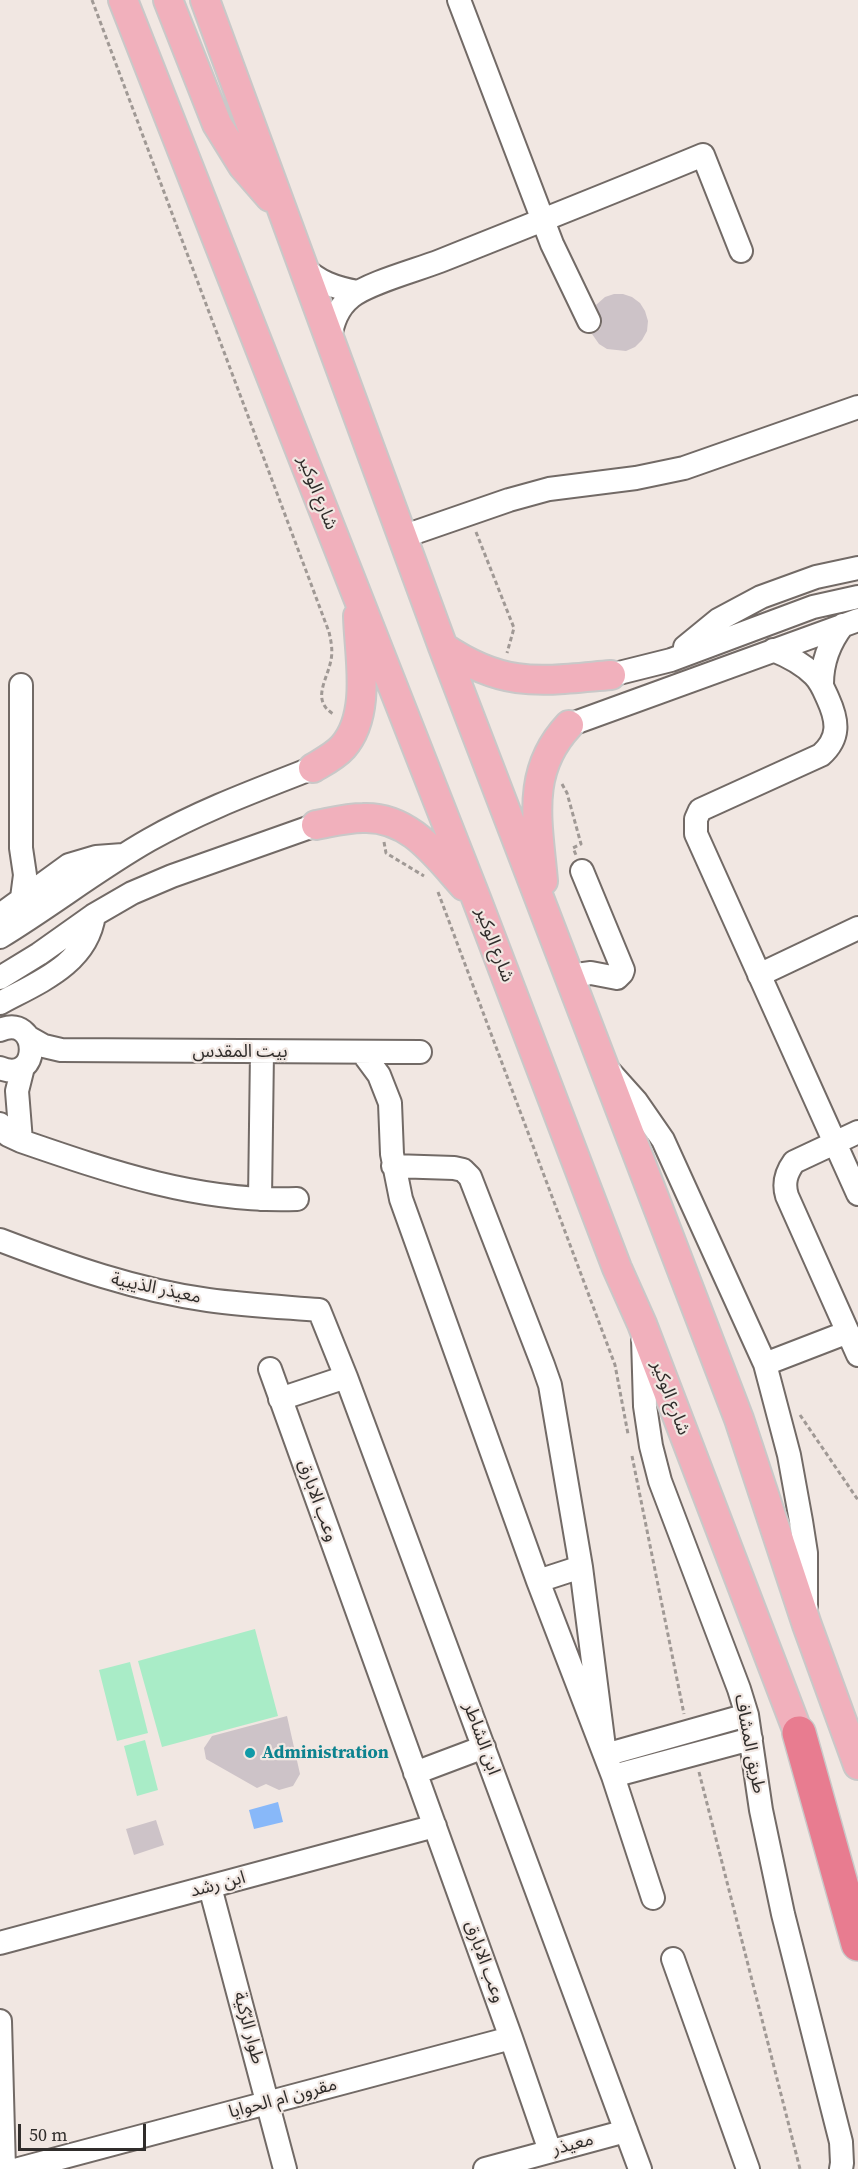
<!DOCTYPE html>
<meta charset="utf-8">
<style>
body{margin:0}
#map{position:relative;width:858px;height:2169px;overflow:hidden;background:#f1e7e2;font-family:"Source Serif 4",serif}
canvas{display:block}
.scale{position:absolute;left:18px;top:2124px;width:128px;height:27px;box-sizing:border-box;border:3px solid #302d2b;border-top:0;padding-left:8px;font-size:18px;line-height:21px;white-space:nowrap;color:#302d2b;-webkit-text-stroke:4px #f1e7e2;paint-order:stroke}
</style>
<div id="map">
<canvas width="858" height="2169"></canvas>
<div class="scale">50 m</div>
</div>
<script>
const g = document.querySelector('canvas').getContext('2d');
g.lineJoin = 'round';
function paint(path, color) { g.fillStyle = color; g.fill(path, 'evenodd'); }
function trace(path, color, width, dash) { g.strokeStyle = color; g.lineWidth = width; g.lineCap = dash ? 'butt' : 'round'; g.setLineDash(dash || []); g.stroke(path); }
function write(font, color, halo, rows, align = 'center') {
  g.font = font + ' "Source Serif 4","Noto Sans Arabic",serif'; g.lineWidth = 4.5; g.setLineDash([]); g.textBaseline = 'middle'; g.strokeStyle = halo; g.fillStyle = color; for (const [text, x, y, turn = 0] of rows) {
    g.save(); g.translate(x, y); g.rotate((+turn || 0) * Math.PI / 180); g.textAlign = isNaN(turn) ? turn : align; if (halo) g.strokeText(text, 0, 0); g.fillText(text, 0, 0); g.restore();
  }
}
const green = new Path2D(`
 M255,1629L278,1716L162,1747L138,1661Z
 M130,1662L148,1733L117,1741L99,1670Z
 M145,1740L158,1790L137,1796L124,1746Z`);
const water = new Path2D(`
 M278,1802L283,1822L254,1829L249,1810Z`);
const building = new Path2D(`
 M614,294H623L632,297L640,303L645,311L648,321L647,331L642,340L635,347L626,351L607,349L599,344L592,334L600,329L602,323L596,305L605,297Z
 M287,1716L300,1774L293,1786L279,1790L266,1784L257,1788L206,1759L204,1748L212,1736Z
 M156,1820L164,1845L134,1855L126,1829Z`);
const path = new Path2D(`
 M92,0L329,632C331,641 333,650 331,660C327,681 310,701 335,715
 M476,532L514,628L507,653
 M562,784L567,793L581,844L573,848L576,855
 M384,842L386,853L424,876
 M438,892L615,1365L628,1434
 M800,1415L858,1500
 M632,1456L684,1714
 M699,1772L800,2169`);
const minor = new Path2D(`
 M459,0L552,244L589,321
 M302,266C318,282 335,288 358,292
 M329,340C333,323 337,308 351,297C368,283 417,270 440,261C528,226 616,191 703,155L741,251
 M402,537L509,500L549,489L636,478L684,468L858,407
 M685,647L718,620L761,597L816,577L858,568
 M773,650C788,656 802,663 814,675C821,682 824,690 828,699C838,721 840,738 821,755L700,810L696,819V834L858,1194
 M611,675L671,660L813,607L858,597
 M822,684C822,661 829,643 843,625
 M21,685V848L25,875L22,898
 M569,725L858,620
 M0,915L69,865L96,857L123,855
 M0,937C51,906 98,869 149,840C202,810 257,790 313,768
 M759,975L858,928
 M569,976L591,973L617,978L622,973L623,970L582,871
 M0,978L39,954L94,915L132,893L172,876L316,825
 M0,1003C39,982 87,964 94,915
 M0,1030C40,1013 42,1085 0,1068
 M28,1037L44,1046L61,1050L420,1052
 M362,1052L379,1075L390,1103L392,1154L401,1199L538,1581L613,1776L653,1898
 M610,1072L636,1101L663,1140L765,1364L789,1455L801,1521L806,1553V1606
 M0,1124L8,1135L21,1141C111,1172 201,1203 297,1199
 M858,1132L794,1162C786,1173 783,1183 787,1196L858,1355
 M21,1141L17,1091L23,1067
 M393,1166L454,1168L463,1170L470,1177L543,1365L550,1385L581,1567L605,1755L747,1715
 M260,1199L262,1052
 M0,1240C68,1266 136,1290 208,1300C245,1305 282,1307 319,1310L346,1377L640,2169
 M643,1338L645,1406L651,1446L660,1481L739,1689L747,1715L761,1810L783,1914L841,2142L842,2163L841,2169
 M765,1364L848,1332
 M270,1369L511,2038L550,2151
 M280,1399L346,1377
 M538,1581L581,1567
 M415,1773L484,1747
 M613,1776L751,1739
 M210,1887L285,2169
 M0,1943L435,1826
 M673,1959L748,2169
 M0,2021L4,2169
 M19,2169L511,2038
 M485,2169L626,2131`);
const major = new Path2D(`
 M123,0L476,898L617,1268L642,1324L806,1753
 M168,0L217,124L243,166L270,197
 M205,0L443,647L739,1419L807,1625L858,1765
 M443,647C505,689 541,681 611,675
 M313,768C323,762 335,756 343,747C372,714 359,656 358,616
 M316,825C332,822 347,818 363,818C409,816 436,855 464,886
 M543,881C538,822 525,772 569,725`);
const highway = new Path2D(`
 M799,1733L858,1944`);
const markers = [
 [250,1753,6,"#0f9aa8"]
];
const streetNames = [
 ["شارع الوكير",317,493,68],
 ["شارع الوكير",494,945,69],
 ["بيت المقدس",240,1052],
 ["معيذر الذيبية",156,1289,12],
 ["شارع الوكير",670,1398,69],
 ["وعب الابارق",317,1501,70],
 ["ابن الشاطر",481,1739,70],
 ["طريق المشاف",749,1744,79],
 ["ابن رشد",218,1885,-15],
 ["وعب الابارق",484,1962,70],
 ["طوار الرّكية",248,2028,75],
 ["مقرون ام الحوايا",283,2099,-15],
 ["معيذر",573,2145,-15]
];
const cultureNames = [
 ["Administration",262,1753]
];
paint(green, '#a9ecc7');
paint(water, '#88b8f9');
paint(building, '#cdc3c8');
trace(minor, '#726a66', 26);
trace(major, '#c9c8c8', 32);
trace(highway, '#c9c8c8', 36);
trace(path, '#a09995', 3, [4.5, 3]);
trace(minor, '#fff', 22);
trace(major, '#f1b0bc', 28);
trace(highway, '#e87c90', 33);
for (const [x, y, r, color] of markers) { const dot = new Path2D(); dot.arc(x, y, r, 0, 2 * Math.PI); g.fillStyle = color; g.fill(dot); trace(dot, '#f1e7e2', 2); }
write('18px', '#302d2b', '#f1e7e2', streetNames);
write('bold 18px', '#0d838f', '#f1e7e2', cultureNames, 'left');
</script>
